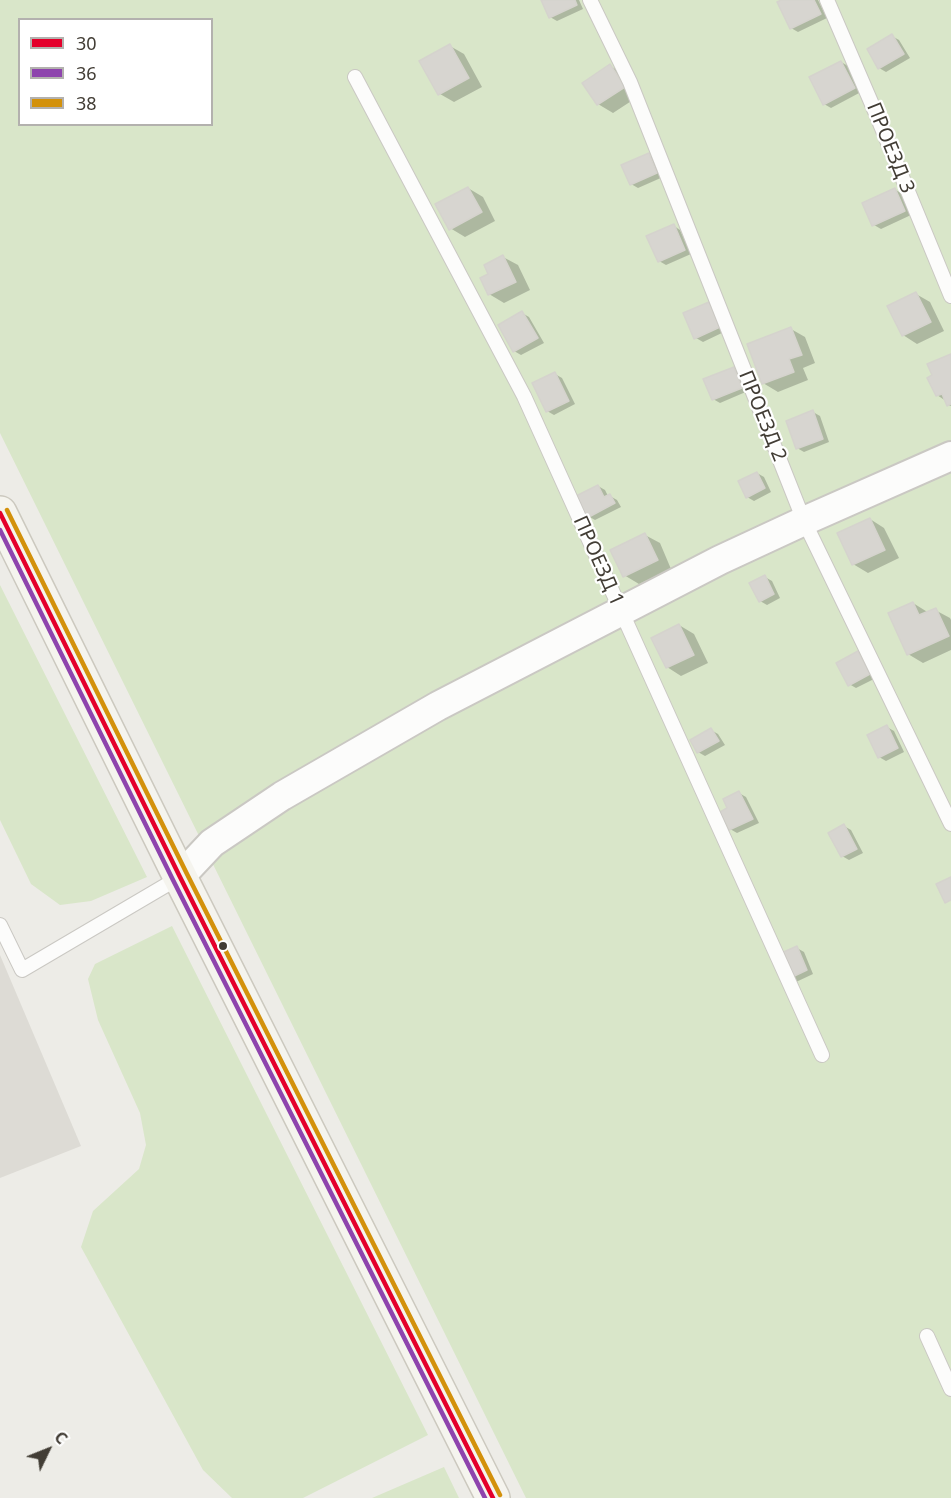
<!DOCTYPE html>
<meta charset="utf-8">
<style>
body{margin:0}
#map{position:relative;width:951px;height:1498px;overflow:hidden;background:#edece7;font-family:"Noto Sans",sans-serif}
canvas{display:block}
.legend{position:absolute;left:18px;top:18px;width:195px;height:108px;box-sizing:border-box;background:#fff;border:2px solid #b3b1ae;margin:0;padding:8px 10px;list-style:none;font-size:18px;color:#423d35}
.legend li{display:flex;align-items:center;gap:12px;height:30px}
.legend b{width:30px;border:2px solid #b3b1ae}
.north{position:absolute;left:18px;top:1420px;width:60px;height:60px;-webkit-text-stroke:4px #fff;paint-order:stroke;rotate:47deg;font-size:16px;font-weight:700;line-height:24px;text-align:center;color:#423d35}
.north::after{content:'';display:block;margin:auto;width:21px;height:27px;background:#423d35;clip-path:polygon(50% 0,100% 100%,50% 72%,0 100%)}
</style>
<div id="map">
<canvas width="951" height="1498"></canvas>
<ul class="legend">
<li><b style="height:8px;background:#e4002b"></b>30</li>
<li><b style="height:8px;background:#8e44ad"></b>36</li>
<li><b style="height:8px;background:#d3910b"></b>38</li>
</ul>
<div class="north">С</div>
</div>
<script>
const g = document.querySelector('canvas').getContext('2d');
g.lineJoin = 'round';
function paint(path, color) { g.fillStyle = color; g.fill(path, 'evenodd'); }
function trace(path, color, width, dash) { g.strokeStyle = color; g.lineWidth = width; g.lineCap = dash ? 'butt' : 'round'; g.setLineDash(dash || []); g.stroke(path); }
function write(font, color, halo, rows, align = 'center') {
  g.font = font + ' "Noto Sans",sans-serif'; g.lineWidth = 4.5; g.setLineDash([]); g.textBaseline = 'middle'; g.strokeStyle = halo; g.fillStyle = color; for (const [text, x, y, turn = 0] of rows) {
    g.save(); g.translate(x, y); g.rotate((+turn || 0) * Math.PI / 180); g.textAlign = isNaN(turn) ? turn : align; if (halo) g.strokeText(text, 0, 0); g.fillText(text, 0, 0); g.restore();
  }
}
const industrial = new Path2D(`
 M0,955L81,1146L0,1178Z`);
const green = new Path2D(`
 M0,0H951V1498H526L0,433ZM20,20H212V124H20Z
 M0,585L147,877L91,901L60,905L31,884L0,820Z
 M172,926L428,1435L303,1498H232L203,1470L81,1247L93,1211L139,1169L146,1145L140,1113L98,1020L88,979L95,964Z
 M444,1467L459,1498H372Z`);
const shadow = new Path2D(`
 M543,0H579L583,9L557,21L550,17Z
 M784,0H818L827,18L798,32L791,28Z
 M892,36L899,40L910,58L886,72L879,68L869,50Z
 M450,46L464,54L482,87L454,102L440,94Z
 M841,62L848,66L861,92L831,108L824,104Z
 M610,66L625,74L639,96L613,113L598,104L584,83Z
 M649,155L655,159L663,177L638,188L631,184Z
 M468,188L483,197L495,221L465,237L450,228Z
 M894,189L901,193L911,215L881,229L874,225Z
 M674,226L680,230L691,254L666,265L659,261Z
 M503,257L518,265L530,290L504,303L489,294L490,275Z
 M916,294L930,302L944,331L917,344L903,335Z
 M709,303L716,307L726,331L703,342L696,338Z
 M522,313L529,317L544,343L521,355L514,351Z
 M791,329L805,337L815,363L803,368L808,380L778,392L763,383Z
 M951,355V406L948,405L946,401L937,395Z
 M733,369L740,373L748,391L720,403L713,399Z
 M555,374L562,378L575,404L554,415L547,411Z
 M813,412L820,416L829,442L804,452L797,448Z
 M757,473L764,477L771,492L754,501L747,497Z
 M598,486L605,490L608,496H610L617,500L621,507L595,520L588,516Z
 M870,519L884,528L899,558L868,573L853,564Z
 M645,535L660,543L671,569L639,584L624,575Z
 M765,577L772,581L780,598L767,605L760,601Z
 M913,603L929,613L935,610L950,618L951,620V650L923,663L908,654Z
 M679,625L694,634L708,663L681,676L667,667Z
 M858,653L865,657L876,678L856,688L849,684Z
 M887,727L894,731L904,752L886,761L879,757Z
 M711,730L718,734L725,745L705,756L698,752Z
 M739,793L746,797L759,823L737,833L730,829L729,809Z
 M844,826L851,830L863,853L849,860L842,856Z
 M797,948L804,952L813,974L796,982L789,978Z`);
const building = new Path2D(`
 M541,0H575L577,5L549,18Z
 M781,0H814L821,14L790,29L777,2Z
 M892,34L904,54L878,69L867,49Z
 M450,44L469,78L438,95L419,61Z
 M841,61L855,88L823,105L809,77Z
 M610,64L625,87L597,105L582,83Z
 M649,153L657,173L630,185L621,165Z
 M468,187L482,212L449,230L435,204Z
 M895,188L905,211L872,226L862,203Z
 M674,224L685,250L658,262L646,236Z
 M503,255L516,282L488,295L480,278L488,274L484,265Z
 M916,292L931,322L902,336L887,306Z
 M709,302L720,327L694,339L683,313Z
 M522,311L538,338L513,352L498,325Z
 M791,327L802,355L789,359L794,372L762,384L747,344Z
 M951,354V404L947,406L942,394L936,396L927,378L932,375L927,364Z
 M734,367L742,388L712,400L703,379Z
 M555,372L569,401L546,412L532,383Z
 M813,410L823,439L796,449L786,421Z
 M757,472L765,488L746,498L738,481Z
 M598,485L604,497L610,494L615,503L587,518L576,496Z
 M870,518L885,550L852,565L837,533Z
 M645,533L658,560L623,577L610,550Z
 M765,575L774,594L759,602L749,583Z
 M913,602L919,615L936,608L949,636L907,655L888,613Z
 M679,624L694,655L666,668L651,638Z
 M858,651L870,674L848,686L836,663Z
 M887,725L898,748L878,758L867,735Z
 M711,728L719,741L697,753L690,740Z
 M739,791L753,819L729,830L720,812L727,808L723,799Z
 M844,824L857,849L841,857L828,833Z
 M951,877V900L945,903L936,884Z
 M797,946L807,970L788,979L777,955Z`);
const service = new Path2D(`
 M590,0L630,82L804,521L951,824
 M827,0L877,116L951,296
 M355,77L524,396L822,1055
 M0,925L22,970L180,877
 M927,1336L951,1389`);
const minor = new Path2D(`
 M180,877L212,843L282,796L438,706L720,560L804,521L951,456`);
const secondary = new Path2D(`
 M0,513L180,877L493,1498`);
const bus1 = new Path2D(`
 M0,513L180,877L493,1498`);
const bus2 = new Path2D(`
 M0,530L173,880L485,1498`);
const bus3 = new Path2D(`
 M7,510L187,874L500,1495`);
const markers = [
 [223,946,5,"#423d35"]
];
const streetNames = [
 ["ПРОЕЗД 3",890,148,68],
 ["ПРОЕЗД 2",762,416,68],
 ["ПРОЕЗД 1",598,561,66]
];
paint(industrial, '#dddbd5');
paint(green, '#d9e6c9');
paint(shadow, '#0003');
paint(building, '#d7d5d0');
trace(building, '#d5d3cd', 1.5);
trace(service, '#cac8c3', 16);
trace(minor, '#cac8c3', 32);
trace(secondary, '#ccc9bf', 36);
trace(service, '#fcfcfb', 14);
trace(minor, '#fcfcfb', 28);
trace(secondary, '#f5f4ee', 33);
trace(bus1, '#e4002b', 4.5);
trace(bus2, '#8e44ad', 4.5);
trace(bus3, '#d3910b', 4.5);
for (const [x, y, r, color] of markers) { const dot = new Path2D(); dot.arc(x, y, r, 0, 2 * Math.PI); g.fillStyle = color; g.fill(dot); trace(dot, '#fff', 2); }
write('20px', '#423d35', '#fff', streetNames);
</script>
